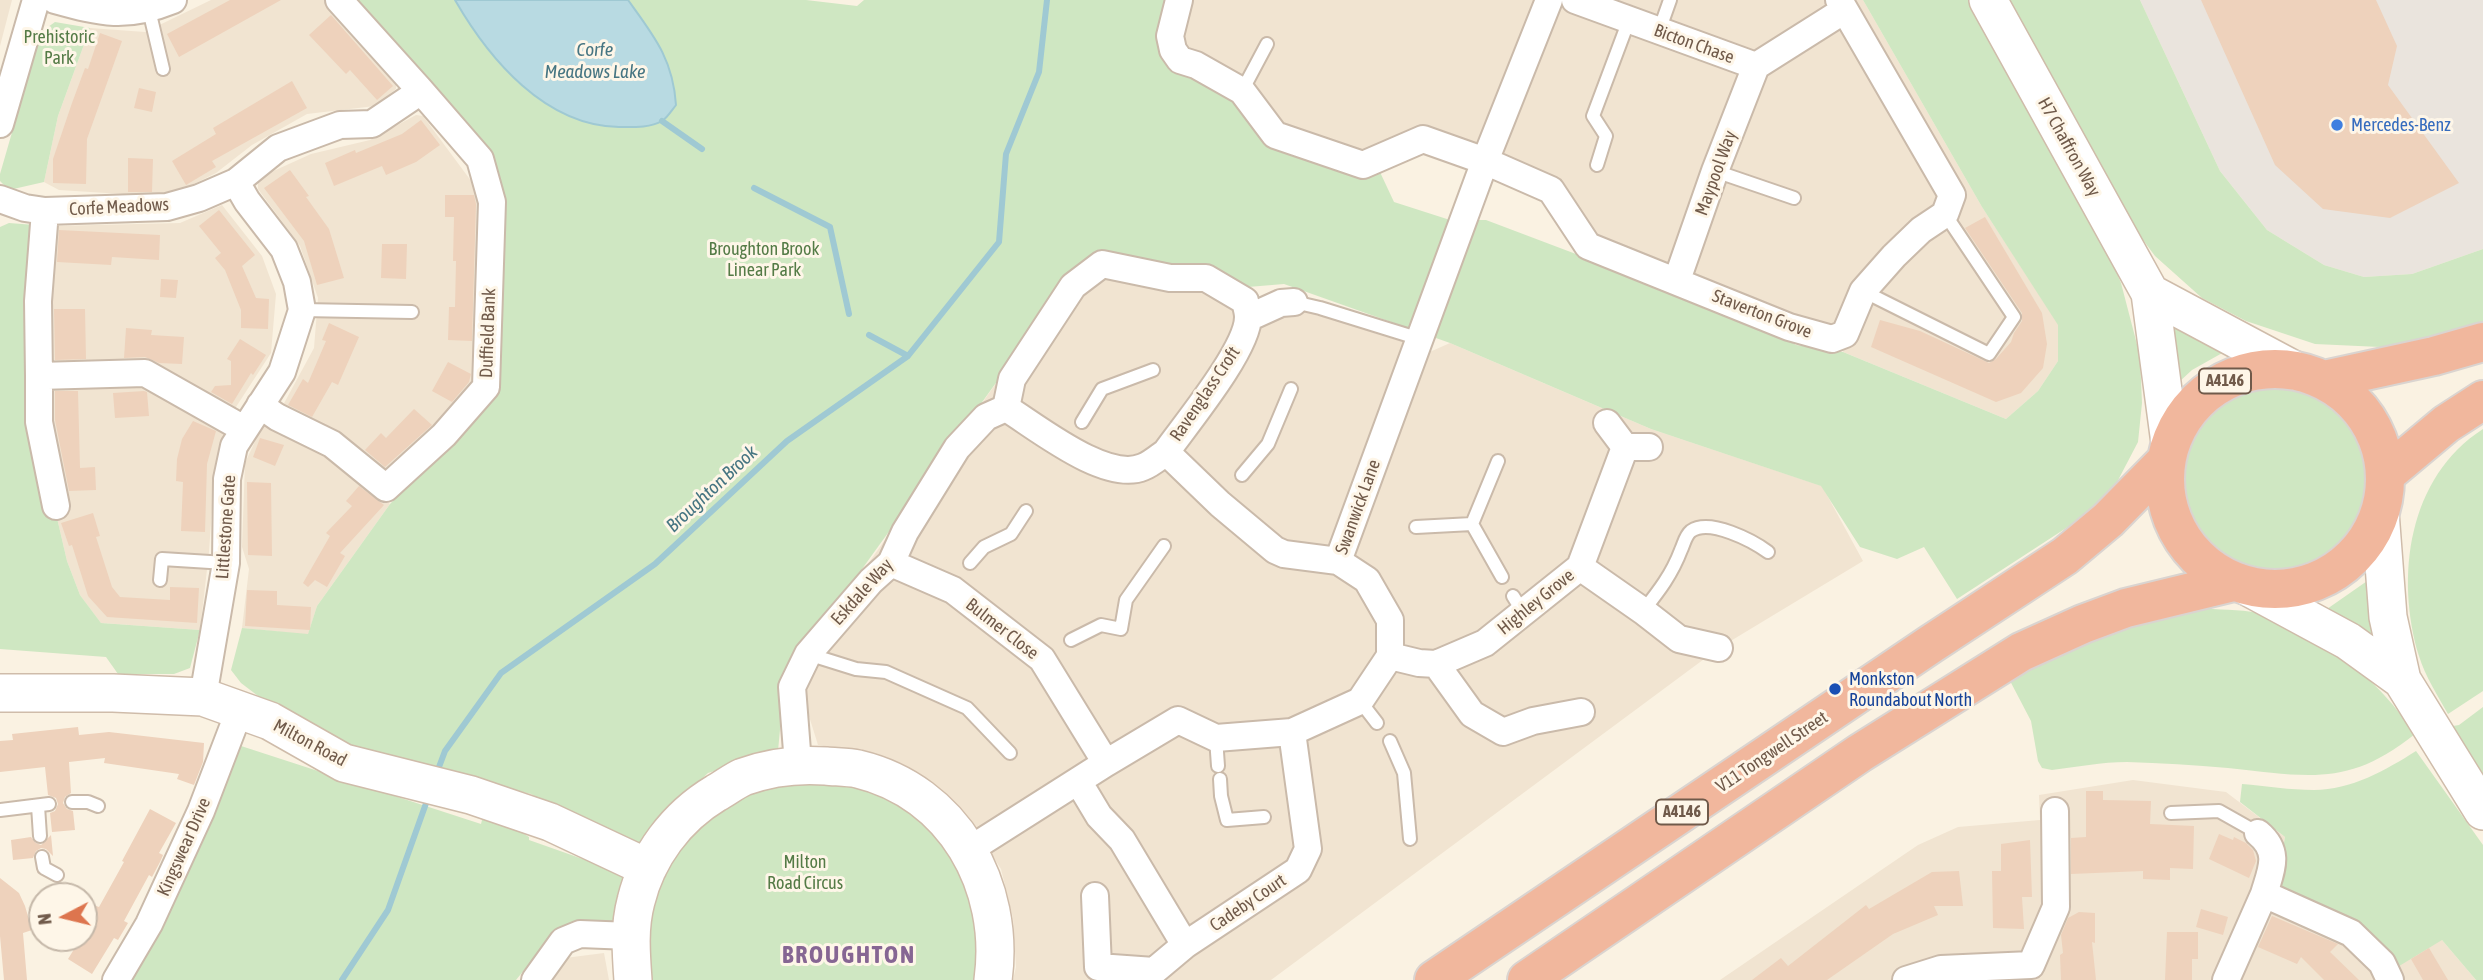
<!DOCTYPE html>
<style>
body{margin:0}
#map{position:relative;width:2483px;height:980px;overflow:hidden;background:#faf2e2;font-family:"Asap Condensed",sans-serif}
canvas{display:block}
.north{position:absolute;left:28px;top:882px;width:70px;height:70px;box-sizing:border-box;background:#fef6e8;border:2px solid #c5b8a9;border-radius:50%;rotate:263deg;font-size:19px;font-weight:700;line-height:28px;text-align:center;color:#705a4a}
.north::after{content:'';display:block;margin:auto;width:24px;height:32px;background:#dd754e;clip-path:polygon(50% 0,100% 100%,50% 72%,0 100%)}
</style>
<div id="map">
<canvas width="2483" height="980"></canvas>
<div class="north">N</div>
</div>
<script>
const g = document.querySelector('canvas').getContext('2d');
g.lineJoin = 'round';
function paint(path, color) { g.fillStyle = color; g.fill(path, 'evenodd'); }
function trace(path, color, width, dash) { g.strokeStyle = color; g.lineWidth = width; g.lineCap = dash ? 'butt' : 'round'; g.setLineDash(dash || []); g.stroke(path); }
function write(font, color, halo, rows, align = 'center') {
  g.font = font + ' "Asap Condensed",sans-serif'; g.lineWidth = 6; g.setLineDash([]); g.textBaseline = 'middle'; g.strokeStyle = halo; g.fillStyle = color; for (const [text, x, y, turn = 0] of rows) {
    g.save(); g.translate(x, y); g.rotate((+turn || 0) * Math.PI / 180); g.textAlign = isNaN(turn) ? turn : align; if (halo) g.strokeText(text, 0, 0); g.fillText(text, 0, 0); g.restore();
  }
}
const residential = new Path2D(`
 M0,0H12L0,46Z
 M211,0H329L396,81V89L375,106L307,114L252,145L216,173L184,189L154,196L59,190L44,182L58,116L90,28L145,32Z
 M1179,0H1863L1982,207L2059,325L2058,361L2038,391L2006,419L1843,352L1845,335L1588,246L1551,190L1423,139L1363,165L1312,149L1180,60Z
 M416,115L423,116L480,193L478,374L459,407L388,475L282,407L314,348L318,298L300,246L258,189V178L311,154L370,140Z
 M222,205L262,256L276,294L271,353L234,410L151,368L48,365L54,226L180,223Z
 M1080,265L1196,290L1266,326L1296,308L1432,351L1450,343L1651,429L1822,486L1863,561L1719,648L1271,980H1013L1016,967L1013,918L1001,869L968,818L926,779L883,756L818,745L794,668Z
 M105,384L145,387L227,429L215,465L209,552L200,630L101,623L80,595L67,561L57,518L43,388Z
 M263,424H274L329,456L390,504L317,606L308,635L242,628L249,569L242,547L245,463Z
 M2133,780L2226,792L2285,837L2278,875L2442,940L2476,980H1720L1918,845L1958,827L2040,820L2039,795Z
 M604,953L609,980H549L565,958Z`);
const industrial = new Path2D(`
 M2140,0H2483V249L2412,274L2364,277L2324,265L2267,230L2220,171Z`);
const green = new Path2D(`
 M351,0H806L857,6L864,0H1170L1156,40L1168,63L1244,103L1275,144L1379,170L1394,202L1450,220H1486L1761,324L1796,345L1843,352L2006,419L2038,391L2058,361V325L1982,207L1863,0H1970L2093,217L2121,283L2140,356L2142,403L2138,442L2115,486L2077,521L1957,599L1924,547L1897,559L1860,547L1821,486L1651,429L1450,343L1284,284L1248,287L1214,272L1070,280L785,676L778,751L708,773L663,815L643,847L628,848L531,794L346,747L262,699L241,683L231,670L242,628L308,634L317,606L390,504L499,391L505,196L489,155Z
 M2005,0H2140L2220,171L2267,230L2324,265L2364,277L2412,274L2483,249V325L2440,339L2380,347L2315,344L2246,321L2202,298L2155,256L2120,209Z
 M55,22L90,28L58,116L44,182L9,190L0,181V174L41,32Z
 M9,223L35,225L31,422L49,519L57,518L67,561L80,595L101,623L200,630L190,668L174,674H118L106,657L0,649V227Z
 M2157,300L2224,352L2192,370L2179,382Z
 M2182 477a95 95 0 1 1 190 0a95 95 0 1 1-190 0Z
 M2483,429V691L2448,714C2438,696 2425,676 2419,656C2395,577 2408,477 2483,429Z
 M2370,579L2381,647L2327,609Z
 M2198,608C2218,610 2239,609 2258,613C2319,627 2381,683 2415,734C2348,788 2307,776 2228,768C2195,765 2160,763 2127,762C2102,762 2076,767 2052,770L2042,768L2038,761L2031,721L2008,677L2133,622Z
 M2483,707V780L2447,727L2459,725Z
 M238,745L481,824L482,820C499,818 516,828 529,837V840L628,875L617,924L546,943L516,980H129Z
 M2416,751L2483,845V980H2476L2442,940L2391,971L2282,890L2278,875L2285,837L2240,802L2242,784C2266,786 2290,790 2314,790C2351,790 2386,770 2416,751Z
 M858,769L954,829L993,980H633L659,870L742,777Z`);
const water = new Path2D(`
 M455,0H628C654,36 673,59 676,105C672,110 667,118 662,121C650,128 632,127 619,127C545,126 489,59 455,0Z`);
const stream = new Path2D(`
 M662,121L702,149
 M754,188L830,227L849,314
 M869,335L908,356
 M436,775L445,751L501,673L655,564L787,441L908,356L999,242L1006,154L1039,72L1047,0
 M342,980L388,910L429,795`);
const building = new Path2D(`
 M230,0H281L179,57L167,34Z
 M2201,0H2376L2397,46L2388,85L2459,183L2390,218L2323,209L2275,165Z
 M331,15L393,86L377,100L350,70L346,74L309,35Z
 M100,33L122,41L87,139L86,184L53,183V159L72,103L85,68L88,69Z
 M292,81L307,108L212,161L216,167L186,185L172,161L216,134L213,128Z
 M139,88L156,92L152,112L134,108Z
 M421,120L440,145L416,162L386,175L382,166L334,186L325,163L355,150L356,153L402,134Z
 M128,158L153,159L152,192H128Z
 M290,170L309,196L306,197L329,229L344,278L317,285L304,241L264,188Z
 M445,195H474L476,204L472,341L448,340L449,307H455L456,261H453L454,217H445Z
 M219,210L255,255L242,266L256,298L269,299L268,329L241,328V310L225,270L215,258L221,253L199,226Z
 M1985,217L2042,313L2047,344L2043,368L2021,393L1996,402L1871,347L1880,320L1920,331L1989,363L1996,359L2011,342L2014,333L2022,321V313L1965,228Z
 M59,230L160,235L159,260L112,257L111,265L57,262Z
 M382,244H407L406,279L381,278Z
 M161,279L178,280L176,298L160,297Z
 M54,309H85L86,359L55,360Z
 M329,323L359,337L338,385L332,382L312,417L288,405L303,379L308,383L326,341L322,340Z
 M126,328L152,330L151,335L184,337L182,364L159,363L145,357L124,358Z
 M240,339L266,355L253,375L251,373L232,404L211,392L215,386L231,385V361L227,359Z
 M448,362L471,374L469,382L452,402L432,391Z
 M55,391H78L80,468L95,467L96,490L69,491L55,420Z
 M144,391L147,392L149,416L115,418L113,393Z
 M414,409L432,425L385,467L365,450L381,433L386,438Z
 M193,421L216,431L207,464L205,532L181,531L183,482L176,481L177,459L182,439Z
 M260,438L284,445L275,466L253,457Z
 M247,482L271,483L272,556L248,555Z
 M359,486L384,505L340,553L345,556L327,587L315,580L308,587L303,583L330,536L326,533L352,506L346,501Z
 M93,513L100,536L96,537L112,587L120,597L170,600V587L199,588L197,623L107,617L88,596L72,545L69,546L61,523Z
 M247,590L277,591V605L311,607L310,630L245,626Z
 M78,727L79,735L109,732L204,743L203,762L194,785L177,779L179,774L104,763L105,758L69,762L71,793L65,797L63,803L67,809L73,811L75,830L52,832L50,813L55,811L58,804L56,798L48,795L45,767L0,772V741L13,740L12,734Z
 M2086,791H2103V800L2151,801L2150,824L2194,826L2193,869L2170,868V880L2143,879V871L2071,874V838L2086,837Z
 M150,809L176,823L159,853L163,855L160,862L152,877L149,875L124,921L128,923L118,940L114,938L92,974L68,959L81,938H84V933L90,924L87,923L96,906L99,907L124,862L122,861Z
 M2219,834L2233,840L2234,837L2246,843L2253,850L2256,861L2249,878L2209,859Z
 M51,835L53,856L46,849L41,848L36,851L33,858L13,860L11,840L31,837L36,843L41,845Z
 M2030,840L2032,897H2022L2024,929L1993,928L1992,871H2001V844Z
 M1959,871L1963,906H1934L1938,915L1893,934L1827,980H1752L1781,958L1788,966L1866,905L1869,909L1932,872Z
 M0,878L19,893L25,906L32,930L23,933L27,980H4L0,936Z
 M2201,909L2228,917L2223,935L2196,927Z
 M2079,912L2095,913V943L2092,942L2096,980H2061L2060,955L2063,953L2061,935L2068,918Z
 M2272,916L2338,944L2330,952L2359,980H2324L2301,957L2297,964L2258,947Z
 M2167,932H2198V959H2192V980H2165Z
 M2429,948L2448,980H2423L2411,959Z`);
const lane = new Path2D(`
 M149,10L163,69
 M1659,31L1670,0
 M1242,91L1267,44
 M1597,165L1606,136L1593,116L1629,20
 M1715,171L1794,198
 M1863,291L1989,354L2014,317L1945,214
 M1294,302L1320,308L1420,339
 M302,310L412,312
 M1082,422L1102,389L1153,370
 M1498,461L1472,524L1502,577
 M1242,475L1268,444L1291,389
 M1416,527L1472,524
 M970,563L984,547L1011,534L1026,511
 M160,580L162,559L226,563
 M1513,596L1523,612
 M1643,611C1659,591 1672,574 1681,550C1684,544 1685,536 1691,531C1710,518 1753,541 1768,552
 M1071,640L1101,625L1121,629L1126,600L1164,546
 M808,654L856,669L886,672L967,708L1010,753
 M1360,701L1377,723
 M1216,738L1218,766
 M1390,741L1404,773L1410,839
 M1220,779L1221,796L1227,820L1264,817
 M72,802H88L98,806
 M38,806L40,836
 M0,810L49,804
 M2171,813L2219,811L2258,833
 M42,857L44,868L57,875`);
const street = new Path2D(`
 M55,0C102,13 126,19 173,0
 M339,0L421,91
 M1179,0L1170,36L1173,50L1180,60L1196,65L1242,91L1275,135L1363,165L1423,139L1485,161L1551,190L1588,246L1789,327L1832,339L1845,334L1863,291L1894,256L1921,230L1945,214L1952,195L1839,0
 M1575,0L1756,66L1843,11
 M0,124L36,0
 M0,199L25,208L45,211L167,207L199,198L236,182L278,148L340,125L372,124L421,91L480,159L492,202L486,387L444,435L386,488L332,444L277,417L260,405
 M45,211L38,301L39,376L145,373L244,429
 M1677,280L1715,171L1756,66
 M1248,318L1281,303L1294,302
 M39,376V422L56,506
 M1607,423L1625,447
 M1166,452C1159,457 1151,464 1143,467C1106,483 1037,427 1006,408L1012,379L1073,286L1102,264L1170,278H1206L1245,301C1246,306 1248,312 1248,317C1248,349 1186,424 1166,452L1220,504L1275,550L1284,554L1338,561
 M891,563L953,590L1042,659L1106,763
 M1580,567L1643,611L1679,639L1719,648
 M1390,656L1419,663L1436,664L1485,643L1580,567L1625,447H1649
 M1436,664L1472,714L1503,732L1533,721L1581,712
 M203,697L226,563L227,479L234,446L282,372L302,310L297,282L284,249L247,201L236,182
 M798,764L792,687L808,654L871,581L891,563L905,532L957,448L986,417L1006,408
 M1078,781L1099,816L1122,840L1185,945
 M2258,833C2281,852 2271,870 2264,894
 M969,850L1106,763L1178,720L1216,738L1292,732L1360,701L1390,656V620L1367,580L1338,561L1485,161L1549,0
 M1095,896L1098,967L1154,971L1185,945L1298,870L1308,849L1292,732
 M116,980L149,924L201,811L240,709
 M535,980L563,941L580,934L630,936
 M1906,980L1941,969L2031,965L2056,907L2055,811
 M2226,980L2264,894L2351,933L2382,963L2390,980`);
const secondary = new Path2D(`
 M1988,0L2150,293L2170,443
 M2150,293L2296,371
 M2380,512L2388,617L2402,680L2483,811
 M2248,587L2348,641L2402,680
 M0,693H113L203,697L270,721L344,763L471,795L550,822L648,868
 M633,980C631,953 629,927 636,901C647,856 676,817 716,793C725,788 734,781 743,777C770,767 799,764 826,766C836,767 848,767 858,769C954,792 1006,886 993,980`);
const highway = new Path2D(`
 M2165 479a110 110 0 1 1 220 0a110 110 0 1 1-220 0Z
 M2324,380L2434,356L2483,342
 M2385,475L2446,424L2483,400
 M1434,980L1931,644L2065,556L2108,520L2166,461
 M1527,980L1860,753L2021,652L2083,624L2126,608L2233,582`);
const markers = [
 [2337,125,7,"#3f7fe0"],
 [1835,689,7,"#1a4fb4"]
];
const shields = [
 [2225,381,52],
 [1682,812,52]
];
const shieldNames = [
 ["A4146",2225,381],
 ["A4146",1682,812]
];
const parkNames = [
 ["Prehistoric",59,37],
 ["Park",59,58],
 ["Broughton Brook",764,249],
 ["Linear Park",764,270],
 ["Milton",805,862],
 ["Road Circus",805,883]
];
const streetNames = [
 ["Bicton Chase",1694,44,20],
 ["H7 Chaffron Way",2069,147,61],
 ["Maypool Way",1716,173,-70],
 ["Corfe Meadows",119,207,-3],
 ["Staverton Grove",1762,314,21],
 ["Duffield Bank",488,333,-88],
 ["Ravenglass Croft",1205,394,-56],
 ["Swanwick Lane",1358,507,-70],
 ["Littlestone Gate",226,527,-86],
 ["Eskdale Way",862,592,-48],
 ["Highley Grove",1536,602,-39],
 ["Bulmer Close",1002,629,38],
 ["Milton Road",310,743,28],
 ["V11 Tongwell Street",1772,752,-34],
 ["Kingswear Drive",184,847,-66],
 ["Cadeby Court",1248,903,-34]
];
const shopNames = [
 ["Mercedes-Benz",2351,125]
];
const transitNames = [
 ["Monkston",1849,679],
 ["Roundabout North",1849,700]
];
const waterNames = [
 ["Corfe",595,50],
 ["Meadows Lake",595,72],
 ["Broughton Brook",712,489,-43]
];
const districtNames = [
 ["BROUGHTON",849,955]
];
paint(residential, '#f1e4d1');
paint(industrial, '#eae4dd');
paint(green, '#cfe7c2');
paint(water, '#b8dae2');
trace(water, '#9fc9d3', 2);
trace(stream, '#9fc9d3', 6);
paint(building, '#eed2bc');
trace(lane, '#cabaaa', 16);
trace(street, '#cabaaa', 30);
trace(secondary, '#cfbcaa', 40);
trace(highway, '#dad4d0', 42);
trace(lane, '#fff', 12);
trace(street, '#fff', 26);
trace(secondary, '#fff', 37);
trace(highway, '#f1b79d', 38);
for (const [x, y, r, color] of markers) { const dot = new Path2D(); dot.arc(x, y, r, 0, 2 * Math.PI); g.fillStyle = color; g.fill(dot); trace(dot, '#fef6e8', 2.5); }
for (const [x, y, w] of shields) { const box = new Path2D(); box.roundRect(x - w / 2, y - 12.5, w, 25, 5); g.fillStyle = '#fef6e8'; g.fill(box); trace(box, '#705a4a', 2); }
write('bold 16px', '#705a4a', null, shieldNames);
write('18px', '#547b46', '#fef6e8', parkNames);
write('18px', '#705a4a', '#fef6e8', streetNames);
write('18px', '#366cbe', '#fef6e8', shopNames, 'left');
write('18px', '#164399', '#fef6e8', transitNames, 'left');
write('italic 19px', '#467582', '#fef6e8', waterNames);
g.letterSpacing = '2px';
write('bold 24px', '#866693', '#fef6e8', districtNames);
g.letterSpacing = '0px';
</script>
